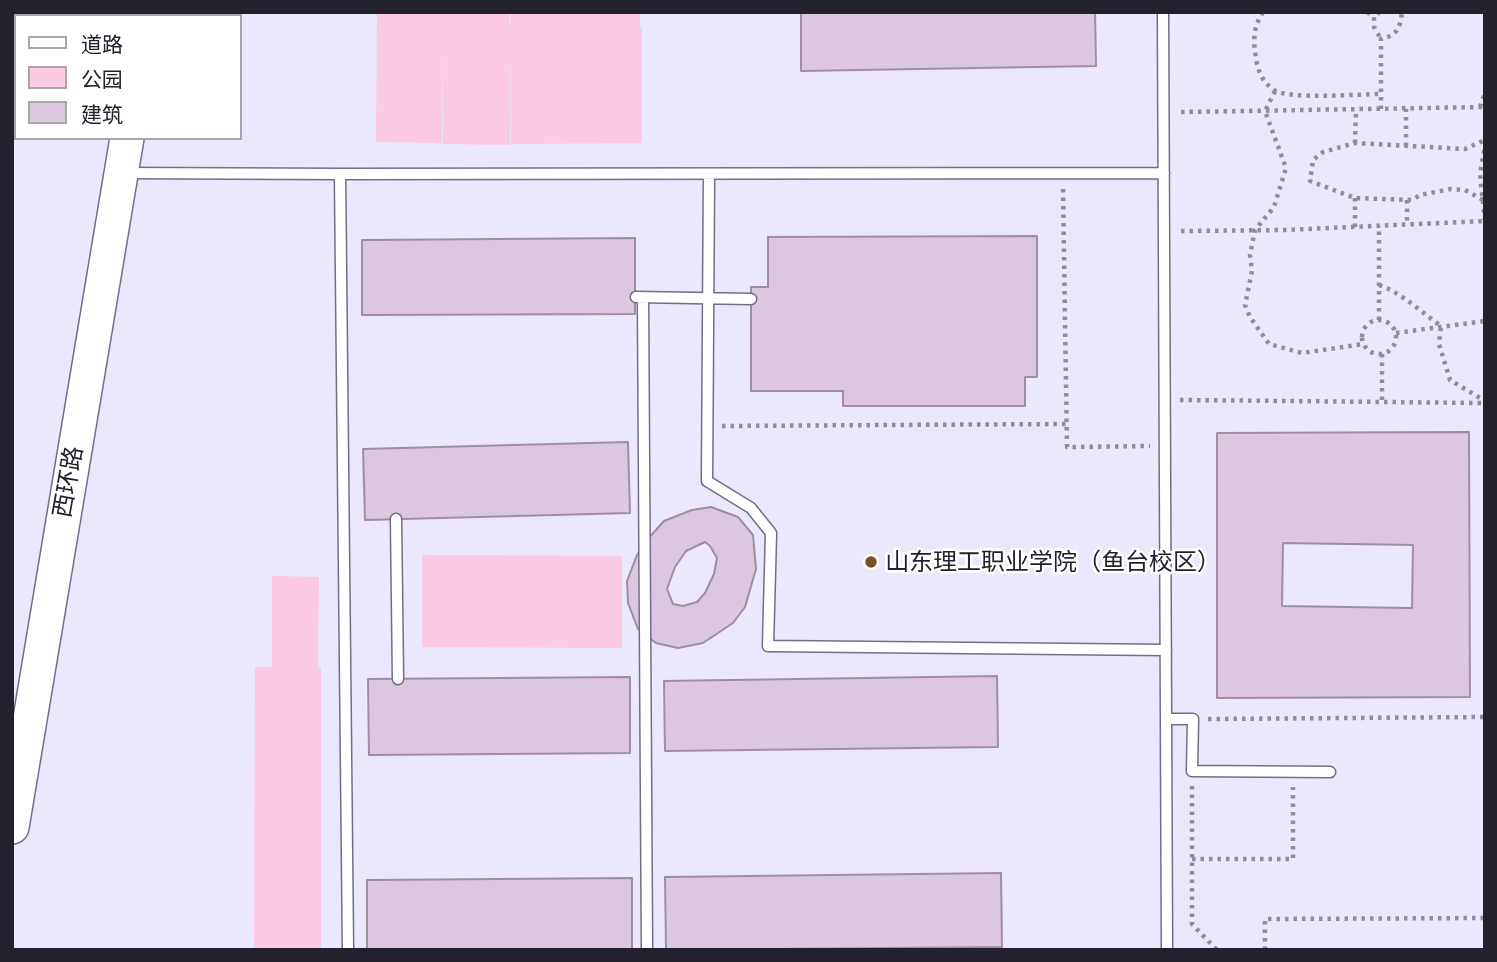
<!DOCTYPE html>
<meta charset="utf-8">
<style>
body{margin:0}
#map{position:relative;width:1497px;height:962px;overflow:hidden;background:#ebe7fc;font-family:"Exo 2","Noto Sans SC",sans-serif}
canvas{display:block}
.frame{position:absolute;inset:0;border:14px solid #23212b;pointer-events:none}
.legend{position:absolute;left:14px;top:14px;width:228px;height:126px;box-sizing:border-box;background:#fff;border:2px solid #a7a6aa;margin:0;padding:9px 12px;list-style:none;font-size:21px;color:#23212b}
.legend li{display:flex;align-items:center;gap:14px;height:35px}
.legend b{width:35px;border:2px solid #a7a6aa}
</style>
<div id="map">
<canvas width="1497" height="962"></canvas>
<div class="frame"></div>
<ul class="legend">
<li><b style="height:9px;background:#fff"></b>道路</li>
<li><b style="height:19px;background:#fccae2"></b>公园</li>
<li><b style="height:19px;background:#dbc8df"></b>建筑</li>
</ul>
</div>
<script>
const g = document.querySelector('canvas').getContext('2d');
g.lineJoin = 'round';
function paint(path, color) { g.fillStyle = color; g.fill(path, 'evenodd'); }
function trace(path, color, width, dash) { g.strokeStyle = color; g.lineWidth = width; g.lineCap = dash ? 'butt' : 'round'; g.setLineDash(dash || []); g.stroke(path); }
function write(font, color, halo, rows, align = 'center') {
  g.font = font + ' "Exo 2","Noto Sans SC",sans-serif'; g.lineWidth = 5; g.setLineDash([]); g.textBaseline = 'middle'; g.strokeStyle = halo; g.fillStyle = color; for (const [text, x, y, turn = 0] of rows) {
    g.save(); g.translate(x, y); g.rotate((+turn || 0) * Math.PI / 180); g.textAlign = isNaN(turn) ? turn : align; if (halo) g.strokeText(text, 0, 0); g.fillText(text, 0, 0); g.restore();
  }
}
const green = new Path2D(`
 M377,12H509L510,29L511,12H640V27H642V143L511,144L510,31V145L443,144V30L442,143L376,142Z
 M422,555L622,556V648L422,647Z
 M272,576L319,577L318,667H321V950H254L255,667H272Z`);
const building = new Path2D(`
 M801,12H1095L1096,66L801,71Z
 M1037,236V377H1025V406H843V391H751V287H768V237Z
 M635,238V314L362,315V240Z
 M1469,432L1470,697L1217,698V433ZM1283,543L1413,545L1412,608L1282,606Z
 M628,442L630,513L365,520L363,449Z
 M711,507L738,517L753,535L756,569L745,607L733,623L703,643L678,648L656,643L638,629L628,603L627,581L637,555L647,540L664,521L692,510ZM705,542L710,546L717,558L714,574L705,593L697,602L683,606L673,604L667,589L675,567L686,551Z
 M997,676L998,747L665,751L664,681Z
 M630,677V753L369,755L368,679Z
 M1001,873L1002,947L666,950L665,877Z
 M632,878V950H367V880Z`);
const path = new Path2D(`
 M1263,12C1253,27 1253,41 1256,58C1258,71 1262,82 1274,90C1289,100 1360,94 1381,94
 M1367,12L1374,16
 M1380,12L1374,16V27L1381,39
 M1275,91L1265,111L1286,168L1274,207L1255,230L1250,255L1252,271L1245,305L1250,317L1269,344L1302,353L1363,344
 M1480,107L1485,93
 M1381,109V39C1397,35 1400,29 1402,12
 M1181,112L1485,107
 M1355,143L1356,110
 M1406,146V109
 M1063,189L1067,447L1150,446
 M1355,198V227
 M1407,200V225
 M1483,200L1465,190L1451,189L1420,195L1412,200L1355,198L1310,181L1313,160L1323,152L1355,143L1465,149L1485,140
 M1485,221L1480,174L1485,146
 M1181,231L1284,230L1485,221
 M1379,285C1402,293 1421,312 1441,326L1439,344L1450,380L1485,401
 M1362 337a17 17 0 1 1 34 0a17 17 0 1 1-34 0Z
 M1379,320V226
 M1396,333L1485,321
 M1382,354V402
 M1180,400L1485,403
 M722,426L1067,424
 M1208,719L1485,717
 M1192,786V924L1217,950
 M1192,859H1293V787
 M1265,950V919L1485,918`);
const lane = new Path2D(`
 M1163,12L1167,950
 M125,173L340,174L348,950
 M340,174L1164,173
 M709,175L707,481L751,508L771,533L768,646L1166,650
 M636,297L751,299
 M643,298L647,950
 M396,519L398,679
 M1166,719H1193L1192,771L1330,772`);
const primary = new Path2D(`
 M146,16L147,12
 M12,827L127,138`);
const markers = [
 [871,562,7,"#77532c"]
];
const streetNames = [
 ["西环路",68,482,-80]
];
const poiNames = [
 ["山东理工职业学院（鱼台校区）",885,562]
];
paint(green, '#fccae2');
paint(building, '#dbc8df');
trace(building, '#9f8da2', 2);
trace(lane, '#736e86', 13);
trace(primary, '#736e86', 36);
trace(path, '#908c9c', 4.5, [3.5, 5]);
trace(lane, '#fff', 10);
trace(primary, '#fff', 33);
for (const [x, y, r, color] of markers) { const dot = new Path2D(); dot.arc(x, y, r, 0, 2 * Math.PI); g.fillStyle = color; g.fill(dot); trace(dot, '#fff', 2.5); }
write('24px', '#23212b', '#fff', streetNames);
write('24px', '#23212b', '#fff', poiNames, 'left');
</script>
